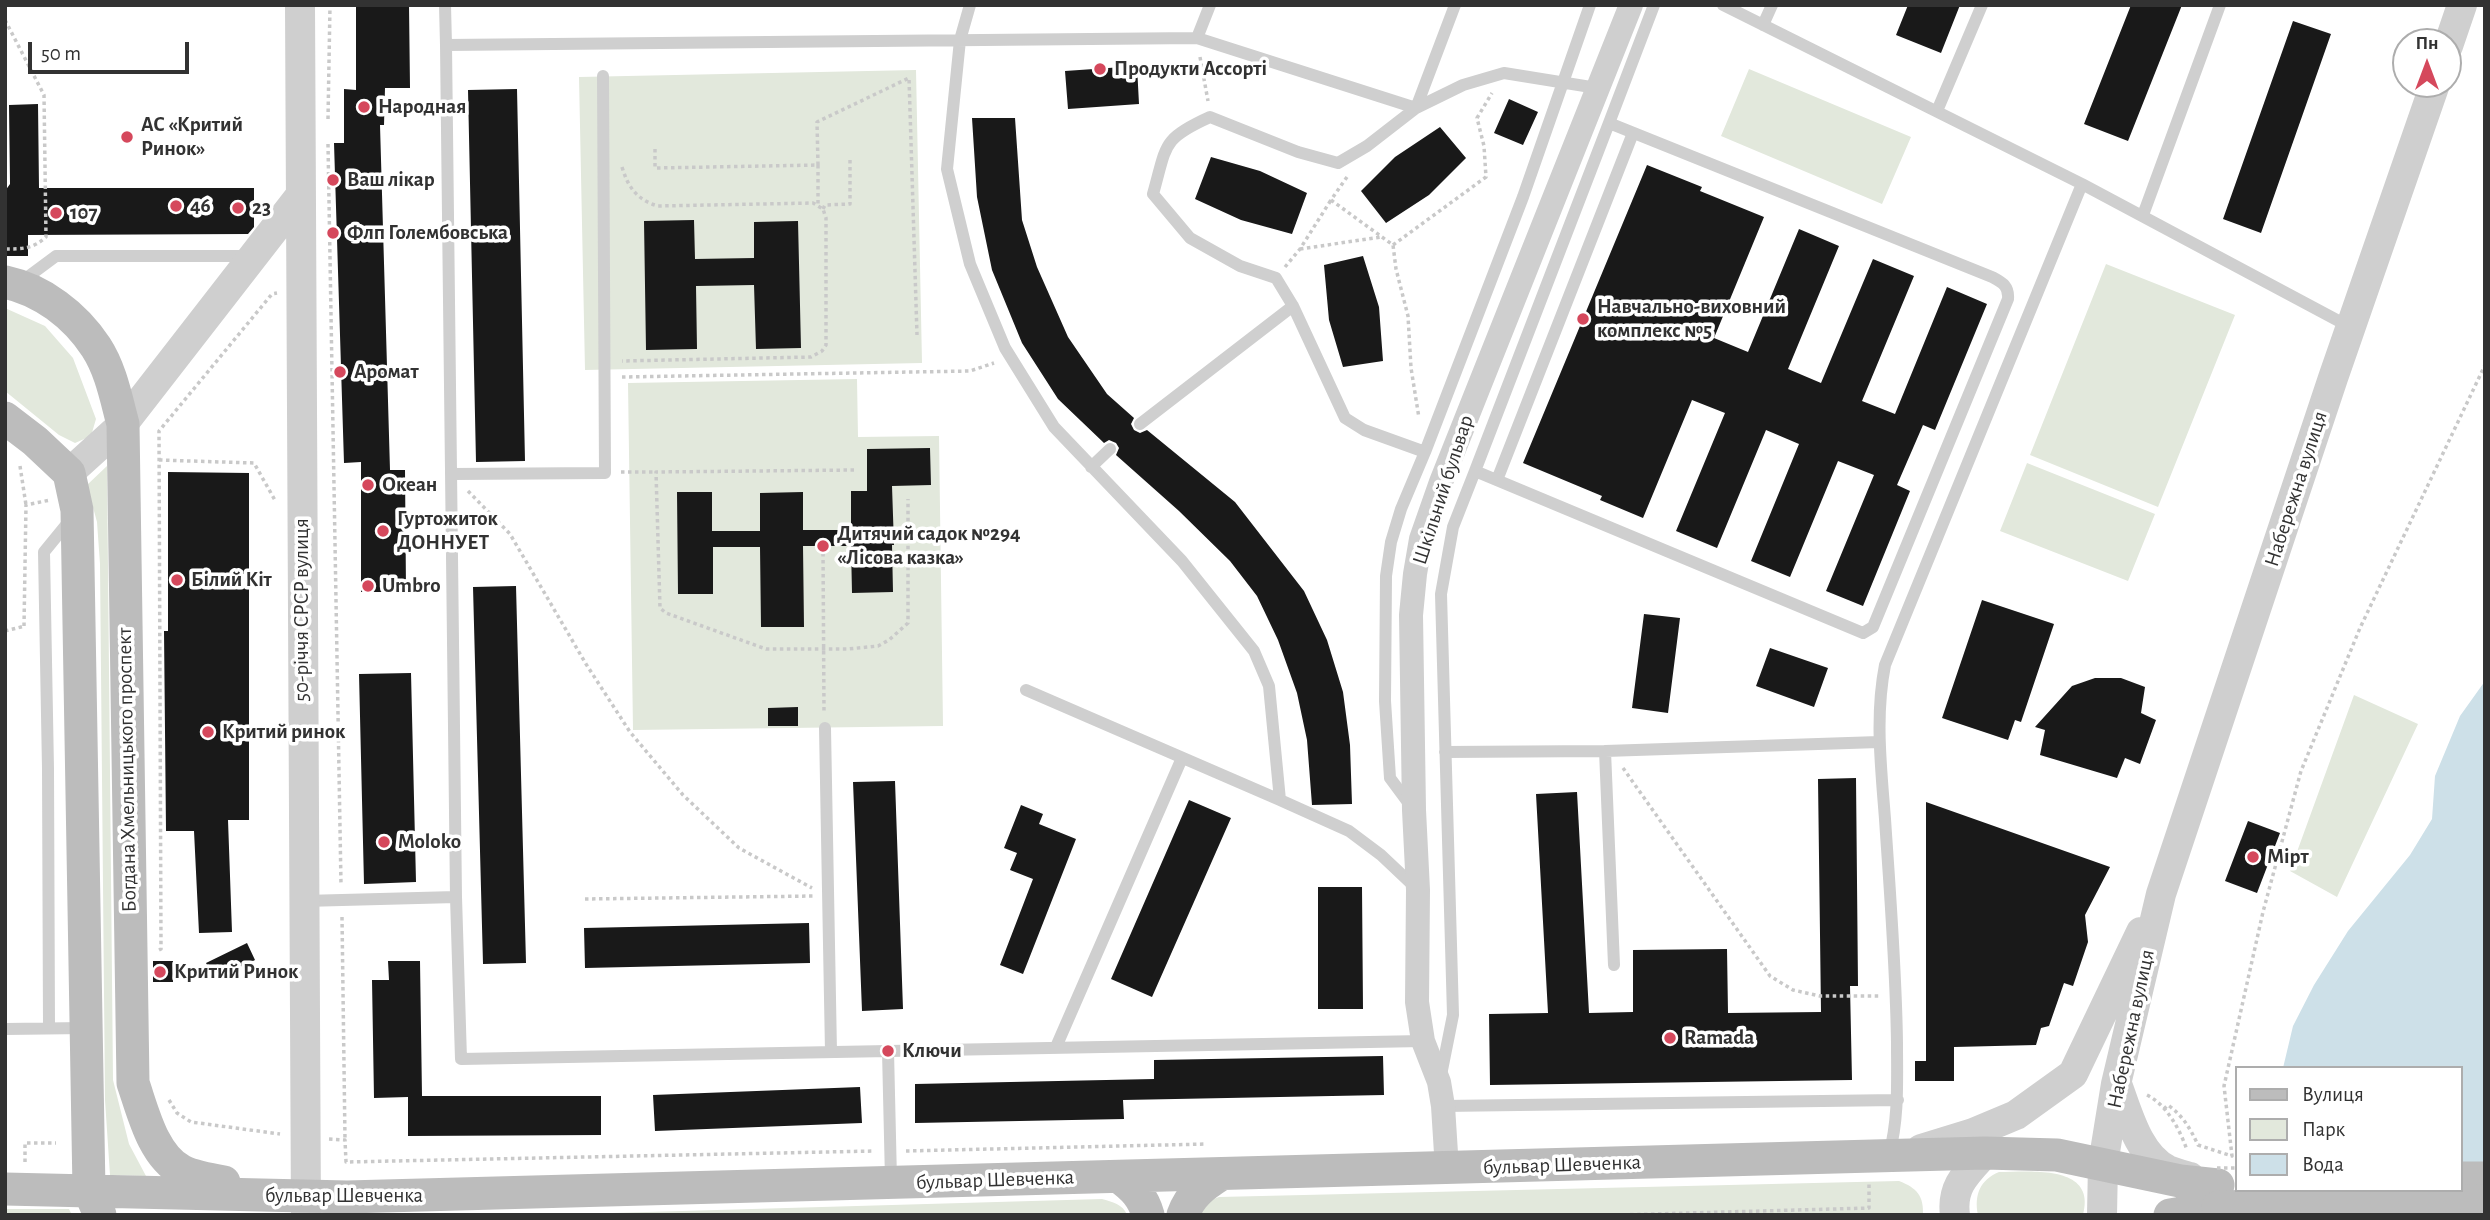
<!DOCTYPE html>
<meta charset="utf-8">
<style>
body{margin:0}
#map{position:relative;width:2490px;height:1220px;overflow:hidden;background:#fff;font-family:"Alegreya Sans",sans-serif}
canvas{display:block}
.frame{position:absolute;inset:0;border:7px solid #323232;pointer-events:none}
.legend{position:absolute;left:2235px;top:1066px;width:228px;height:126px;box-sizing:border-box;background:#fff;border:2px solid #adadad;margin:0;padding:9px 12px;list-style:none;font-size:21px;color:#323232}
.legend li{display:flex;align-items:center;gap:14px;height:35px}
.legend b{width:35px;border:2px solid #adadad}
.north{position:absolute;left:2392px;top:28px;width:70px;height:70px;box-sizing:border-box;background:#fff;border:2px solid #adadad;border-radius:50%;rotate:0deg;font-size:19px;font-weight:700;line-height:28px;text-align:center;color:#323232}
.north::after{content:'';display:block;margin:auto;width:24px;height:32px;background:#d5485c;clip-path:polygon(50% 0,100% 100%,50% 72%,0 100%)}
.scale{position:absolute;left:28px;top:42px;width:161px;height:32px;box-sizing:border-box;border:4px solid #323232;border-top:0;padding-left:9px;font-size:21px;line-height:24px;white-space:nowrap;color:#323232;-webkit-text-stroke:5px #fff;paint-order:stroke}
</style>
<div id="map">
<canvas width="2490" height="1220"></canvas>
<div class="frame"></div>
<ul class="legend">
<li><b style="height:9px;background:#bcbcbc"></b>Вулиця</li>
<li><b style="height:19px;background:#e2e8dc"></b>Парк</li>
<li><b style="height:19px;background:#cde0e8"></b>Вода</li>
</ul>
<div class="north">Пн</div>
<div class="scale">50 m</div>
</div>
<script>
const g = document.querySelector('canvas').getContext('2d');
g.lineJoin = 'round';
function paint(path, color) { g.fillStyle = color; g.fill(path, 'evenodd'); }
function trace(path, color, width, dash) { g.strokeStyle = color; g.lineWidth = width; g.lineCap = dash ? 'butt' : 'round'; g.setLineDash(dash || []); g.stroke(path); }
function write(font, color, halo, rows, align = 'center') {
  g.font = font + ' "Alegreya Sans",sans-serif'; g.lineWidth = 7; g.setLineDash([]); g.textBaseline = 'middle'; g.strokeStyle = halo; g.fillStyle = color; for (const [text, x, y, turn = 0] of rows) {
    g.save(); g.translate(x, y); g.rotate((+turn || 0) * Math.PI / 180); g.textAlign = isNaN(turn) ? turn : align; if (halo) g.strokeText(text, 0, 0); g.fillText(text, 0, 0); g.restore();
  }
}
const green = new Path2D(`
 M1749,69L1911,137L1882,204L1721,136Z
 M916,70L922,363L585,370L579,77Z
 M2106,264L2235,315L2158,507L2030,455Z
 M5,308L45,326L73,358L96,419L91,436L75,443L59,435L5,391Z
 M857,379L858,437L939,436L943,726L633,730L628,383Z
 M2027,463L2155,514L2128,581L2000,531Z
 M107,466L113,1080L129,1144L146,1176L110,1175L105,1100L100,564L97,522L87,485Z
 M2354,695L2418,724L2337,897L2290,871Z
 M1999,1172C2030,1172 2097,1164 2083,1215H1978C1974,1195 1980,1180 1999,1172Z
 M1899,1181C1917,1188 1924,1196 1923,1215H1197L1206,1202L1219,1197Z
 M1102,1199C1112,1202 1123,1204 1127,1215H542Z
 M5,1209H69L72,1215H5Z`);
const water = new Path2D(`
 M2485,681V1215L2460,1190V1068H2283L2293,1026L2314,985L2348,931L2410,855L2432,819L2435,776L2460,716Z`);
const building = new Path2D(`
 M356,5H409L410,88H385L384,125H380L390,470H405L406,592H361V462L344,463L334,143H344V89L356,90Z
 M1908,5H1960L1941,53L1896,35Z
 M2131,5H2182L2128,141L2084,124Z
 M2293,21L2331,34L2261,233L2223,219Z
 M1137,66L1139,104L1068,109L1065,71Z
 M517,89L525,461L476,462L468,90Z
 M1509,99L1538,112L1523,145L1494,133Z
 M38,104L39,188H254V227L248,234L28,235V256H6L5,191L10,184L9,105Z
 M972,118H1015L1022,220L1037,267L1068,337L1107,394L1134,418L1131,424L1134,430L1140,433L1147,430L1235,502L1304,591L1327,640L1343,692L1350,745L1352,804L1312,805L1307,740L1297,693L1278,640L1257,596L1230,561L1179,511L1116,455L1119,448L1116,443L1109,440L1104,443L1058,399L1022,343L992,270L977,197Z
 M1440,127L1466,158L1429,195L1386,223L1361,191L1395,157Z
 M1211,157L1260,171L1307,193L1292,234L1241,220L1195,199Z
 M1647,165L1702,187L1700,191L1764,217L1714,338L1748,352L1799,229L1839,246L1788,369L1821,383L1873,259L1914,276L1862,401L1895,414L1947,287L1987,304L1935,430L1923,425L1897,485L1910,491L1863,606L1826,591L1874,475L1838,461L1790,577L1751,561L1799,444L1766,430L1717,548L1676,531L1725,413L1692,400L1643,518L1600,500L1602,496L1523,463Z
 M694,220L695,259L754,258V222L798,221L801,348L756,349L754,285L696,286L697,349L646,350L644,221Z
 M1363,256L1379,307L1383,361L1343,367L1329,320L1324,265Z
 M930,448L931,485L892,486L894,545H892L893,592L852,593L851,546H803L804,627H761L760,547H713V594H678L677,492H712V531H760V493L803,492V530H851V491H867V449Z
 M168,472L249,473V820H228L232,932L199,933L194,831H166L164,631H168Z
 M516,586L526,963L483,964L473,587Z
 M1982,600L2054,624L2021,722L2015,720L2008,740L1942,718Z
 M1644,614L1680,618L1668,713L1632,708Z
 M1770,648L1828,668L1814,707L1756,686Z
 M411,673L416,882L364,884L359,674Z
 M2095,678H2121L2145,687L2141,713L2156,720L2140,764L2125,758L2117,778L2040,755L2045,730L2035,727L2072,686Z
 M798,707V726H768V708Z
 M1856,778L1858,986H1850L1852,1080L1490,1085L1489,1014L1548,1013L1536,794L1577,792L1589,1013L1633,1012V950L1727,949L1728,1013L1821,1012L1818,779Z
 M895,781L903,1009L862,1011L853,782Z
 M1189,800L1231,818L1152,997L1111,979Z
 M1926,802L2110,867L2085,915L2088,942L2073,986L2064,983L2049,1026L2041,1028L2036,1045L1954,1047V1081H1915V1061H1926Z
 M1021,805L1043,814L1039,824L1076,839L1023,974L1000,965L1033,879L1010,870L1017,853L1004,848Z
 M2248,821L2280,833L2257,893L2225,881Z
 M1318,887H1362L1363,1009H1318Z
 M809,923L810,963L585,968L584,928Z
 M247,943L255,960L215,980L206,963Z
 M153,961H173V982H153Z
 M388,961H420L422,1096H601V1135L408,1136V1097L374,1098L372,980H389Z
 M1383,1056L1384,1095L1123,1100L1124,1119L915,1123V1084L1154,1079V1060Z
 M860,1087L862,1123L655,1131L653,1095Z`);
const path = new Path2D(`
 M5,20L44,95L46,237C33,249 22,249 5,249
 M1200,57L1208,101
 M328,119L330,5
 M328,144L341,885
 M655,149V168L818,165L817,122L909,78L917,335
 M818,165V205
 M622,167C628,187 637,200 658,206L813,203L823,209L826,218V345L822,351L811,357L622,361
 M1347,177L1331,200L1393,245L1396,269L1408,316L1411,368L1419,418
 M823,209L825,205L850,204V159
 M1393,245L1486,177L1484,146L1477,118L1492,93
 M1300,249L1381,237
 M1285,267L1300,249L1331,200
 M622,377L970,371L994,363
 M159,460L254,463L276,502
 M20,466L26,505
 M854,470L656,472L660,608L666,613L766,649H848L878,646L889,640L908,623V499
 M621,472H656
 M468,491L510,534L586,664L630,732L683,795L739,848L812,888
 M823,546L824,712
 M24,626L26,505L50,500
 M5,631L25,626
 M1623,768L1770,976L1793,990L1820,996H1881
 M585,899L814,896
 M342,917L345,1140
 M159,950L161,949L159,431L272,294L277,293
 M2147,1095C2167,1105 2180,1130 2187,1150
 M169,1100L177,1113L191,1122L280,1134
 M2164,1109L2168,1105C2183,1116 2190,1128 2198,1145L2232,1156L2224,1086L2263,912L2301,771L2360,628L2485,365
 M329,1139L345,1140L346,1162L874,1151
 M906,1151L1206,1144
 M25,1162V1143H56
 M1616,1215L1869,1208V1184`);
const service = new Path2D(`
 M445,5L446,45L1197,38L1210,5
 M970,5L960,40L947,169L970,264L1005,348L1054,427L1182,561L1254,651L1269,686L1280,800L1349,831L1381,855L1417,889
 M1723,5L2082,184L2350,327
 M1763,25L1772,5
 M1197,38L1416,108L1455,5
 M446,45L456,897
 M1937,111L1982,5
 M2143,215L2220,5
 M21,282L56,256H250
 M1293,306L1276,278L1240,266L1190,238L1153,194C1167,145 1161,139 1210,117L1298,152L1338,163L1367,146L1416,108L1463,85L1504,73L1597,88
 M1140,424L1293,306L1345,418L1364,430L1425,452L1401,509L1391,542L1386,576L1385,701L1390,778L1410,805
 M1425,452L1523,197L1590,5
 M1091,467L1110,449
 M1475,471L1609,123
 M452,474L605,473L603,76
 M1497,480L1633,133
 M1026,690L1280,800
 M825,728L831,1052
 M1605,751L1614,965
 M1445,752L1605,751L1879,742
 M304,901L456,897L461,1059L1423,1041
 M49,1028L48,769L44,552L71,519
 M5,1029L85,1028
 M1056,1047L1182,758
 M888,1051L891,1180
 M1441,1075L1453,1015L1441,594L1453,527L1475,471L1863,633L1873,627L2008,299C2009,286 2003,283 1992,277L1609,123L1654,5
 M1443,1106L1898,1100
 M1889,1155C1899,1118 1897,1081 1897,1043C1896,968 1890,894 1885,819C1881,767 1875,716 1885,665L2082,184`);
const minor = new Path2D(`
 M1447,1169L1443,1106L1439,1082L1423,1041L1417,1002L1418,890L1414,810L1411,615L1415,574L1421,539L1441,482L1631,5`);
const tertiary = new Path2D(`
 M300,5L306,1215
 M2448,46L2462,5
 M69,473L123,424L300,196
 M2117,1084C2128,1113 2138,1155 2168,1170C2175,1173 2183,1175 2190,1177
 M1921,1149L1973,1133L2016,1115L2073,1074L2141,932
 M1955,1215C1951,1186 1967,1173 1985,1153
 M2102,1215L2103,1164L2116,1084L2161,894L2333,378L2435,84`);
const secondary = new Path2D(`
 M5,282C42,290 75,315 96,347C111,370 116,398 123,424L133,1083C143,1112 153,1156 182,1171C194,1177 212,1180 224,1182
 M5,418L35,441L69,473L77,510L89,1190L100,1215
 M1119,1177C1134,1188 1143,1197 1148,1215
 M2460,1178H2485
 M5,1189L347,1197L1985,1153L2057,1155L2180,1181L2218,1185
 M1183,1215C1190,1195 1203,1186 1220,1175
 M2170,1215L2218,1207`);
const pathBridge = new Path2D(`
 M2217,1168H2236`);
const secondaryBridge = new Path2D(`
 M2218,1207L2485,1201`);
const markers = [
 [1100,69,7,"#d5485c"],
 [364,107,7,"#d5485c"],
 [127,137,7,"#d5485c"],
 [333,180,7,"#d5485c"],
 [176,206,7,"#d5485c"],
 [238,208,7,"#d5485c"],
 [56,213,7,"#d5485c"],
 [333,233,7,"#d5485c"],
 [1583,319,7,"#d5485c"],
 [340,372,7,"#d5485c"],
 [368,485,7,"#d5485c"],
 [383,531,7,"#d5485c"],
 [823,546,7,"#d5485c"],
 [177,580,7,"#d5485c"],
 [368,586,7,"#d5485c"],
 [208,732,7,"#d5485c"],
 [384,842,7,"#d5485c"],
 [2253,857,7,"#d5485c"],
 [160,972,7,"#d5485c"],
 [1670,1038,7,"#d5485c"],
 [888,1051,7,"#d5485c"]
];
const poiNames = [
 ["Продукти Ассорті",1114,69],
 ["Народная",378,107],
 ["АС «Критий",141,125],
 ["Ринок»",141,149],
 ["Ваш лікар",347,180],
 ["46",190,206],
 ["23",252,208],
 ["107",70,213],
 ["Флп Голембовська",347,233],
 ["Навчально-виховний",1597,307],
 ["комплекс №5",1597,331],
 ["Аромат",354,372],
 ["Океан",382,485],
 ["Гуртожиток",397,519],
 ["ДОННУЕТ",397,543],
 ["Дитячий садок №294",837,534],
 ["«Лісова казка»",837,558],
 ["Білий Кіт",191,580],
 ["Umbro",382,586],
 ["Критий ринок",222,732],
 ["Moloko",398,842],
 ["Мірт",2267,857],
 ["Критий Ринок",174,972],
 ["Ramada",1684,1038],
 ["Ключи",902,1051]
];
const streetNames = [
 ["Набережна вулиця",2296,489,-72],
 ["Шкільний бульвар",1443,490,-72],
 ["50-річчя СРСР вулиця",302,610,-90],
 ["Богдана Хмельницького проспект",127,770,-91],
 ["Набережна вулиця",2131,1029,-78],
 ["бульвар Шевченка",1562,1165,-2],
 ["бульвар Шевченка",995,1180,-2],
 ["бульвар Шевченка",344,1196]
];
paint(green, '#e2e8dc');
paint(water, '#cde0e8');
paint(building, '#191919');
trace(path, '#c9c9c9', 3.5, [3.5, 3.5]);
trace(service, '#cfcfcf', 12);
trace(minor, '#cfcfcf', 24);
trace(tertiary, '#cfcfcf', 30);
trace(secondary, '#bcbcbc', 33);
trace(pathBridge, '#c9c9c9', 3.5, [3.5, 3.5]);
trace(secondaryBridge, '#bcbcbc', 33);
for (const [x, y, r, color] of markers) { const dot = new Path2D(); dot.arc(x, y, r, 0, 2 * Math.PI); g.fillStyle = color; g.fill(dot); trace(dot, '#fff', 2.5); }
write('bold 21px', '#323232', '#fff', poiNames, 'left');
write('21px', '#323232', '#fff', streetNames);
</script>
